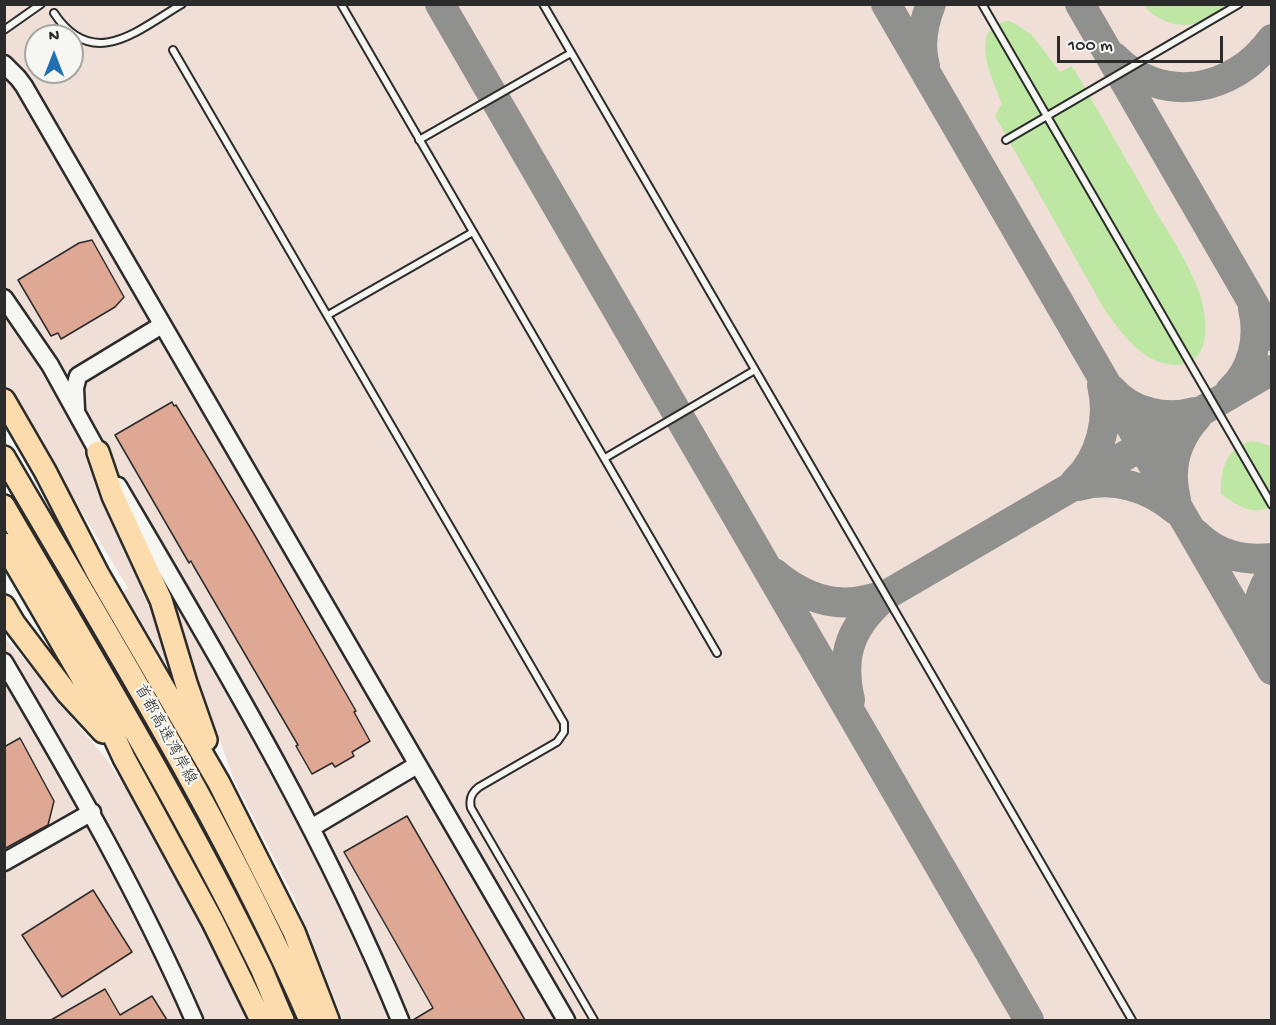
<!DOCTYPE html>
<meta charset="utf-8">
<style>
body{margin:0}
#map{position:relative;width:1276px;height:1025px;overflow:hidden;background:#f6f6f2;font-family:"Gochi Hand",sans-serif}
canvas{display:block}
.frame{position:absolute;inset:0;border:6px solid #2b2b2b;pointer-events:none}
.north{position:absolute;left:24px;top:24px;width:60px;height:60px;box-sizing:border-box;background:#f6f6f2;border:2px solid #a5a5a2;border-radius:50%;rotate:0deg;font-size:16px;font-weight:700;line-height:24px;text-align:center;color:#2b2b2b}
.north::after{content:'';display:block;margin:auto;width:21px;height:27px;background:#1f6fb2;clip-path:polygon(50% 0,100% 100%,50% 72%,0 100%)}
.scale{position:absolute;left:1057px;top:36px;width:166px;height:27px;box-sizing:border-box;border:3px solid #2b2b2b;border-top:0;padding-left:8px;font-size:18px;line-height:21px;white-space:nowrap;color:#2b2b2b;-webkit-text-stroke:4px #f6f6f2;paint-order:stroke}
</style>
<div id="map">
<canvas width="1276" height="1025"></canvas>
<div class="frame"></div>
<div class="north">N</div>
<div class="scale">100 m</div>
</div>
<script>
const g = document.querySelector('canvas').getContext('2d');
g.lineJoin = 'round';
function paint(path, color) { g.fillStyle = color; g.fill(path, 'evenodd'); }
function trace(path, color, width, dash) { g.strokeStyle = color; g.lineWidth = width; g.lineCap = dash ? 'butt' : 'round'; g.setLineDash(dash || []); g.stroke(path); }
function write(font, color, halo, rows, align = 'center') {
  g.font = font + ' "Gochi Hand","Klee One",sans-serif'; g.lineWidth = 4.5; g.setLineDash([]); g.textBaseline = 'middle'; g.strokeStyle = halo; g.fillStyle = color; for (const [text, x, y, turn = 0] of rows) {
    g.save(); g.translate(x, y); g.rotate((+turn || 0) * Math.PI / 180); g.textAlign = isNaN(turn) ? turn : align; if (halo) g.strokeText(text, 0, 0); g.fillText(text, 0, 0); g.restore();
  }
}
const built = new Path2D(`
 M4,5H1271V1020H343L294,897L235,782L204,698L201,699L180,688L123,592L128,588L5,386ZM36,36H72V72H36Z
 M4,637L51,688L61,706L108,761L116,774L128,788L232,976V987L247,1020H5Z`);
const green = new Path2D(`
 M1143,5H1226C1203,32 1166,31 1143,5Z
 M1010,21L1031,34L1060,72L1071,66L1075,71C1102,118 1129,164 1155,210C1171,237 1190,265 1200,295C1209,323 1212,372 1167,364C1140,359 1121,332 1106,312L995,116L1002,103C992,79 966,25 1010,21Z
 M1253,441L1271,446V507C1252,516 1236,505 1221,494C1220,470 1227,445 1253,441Z`);
const taxiway = new Path2D(`
 M440,4L1029,1020
 M886,4L1272,670
 M1080,4L1272,336
 M1114,57C1162,106 1234,92 1272,39
 M925,66C919,45 923,24 931,4
 M1112,390C1132,413 1166,420 1195,412
 M1230,391C1253,370 1260,338 1253,308
 M1075,482C1101,458 1110,418 1102,385
 M1078,486C1113,476 1149,487 1176,510
 M1176,500C1168,469 1176,440 1197,417
 M1195,533C1217,555 1242,561 1272,558
 M774,573C801,596 834,609 870,599C876,597 882,597 888,594
 M1258,644C1253,619 1258,595 1272,573
 M850,700C839,653 852,624 888,594L1272,370`);
const building = new Path2D(`
 M92,240L124,297L115,307L61,339L58,333L51,336L18,280L79,243Z
 M172,402L174,406L176,405L254,534L356,711L354,712L370,741L352,752L354,756L335,767L332,763L312,774L296,746L298,745L193,565L191,561L189,563L115,435Z
 M20,738L54,801L48,825L4,849V747Z
 M407,816L525,1020H413L433,1008L344,852Z
 M93,890L132,952L62,997L22,935Z
 M105,989L120,1015L152,996L167,1020H51Z`);
const lane = new Path2D(`
 M341,4L717,653
 M543,4L1132,1020
 M982,4L1272,505
 M54,13C93,72 138,30 182,4
 M4,30L41,4
 M173,50L564,723V732L557,742L479,787C471,793 469,799 471,808L594,1020
 M419,140L571,53
 M1006,140L1239,4
 M328,315L473,232
 M605,458L755,370`);
const secondary = new Path2D(`
 M4,64L18,78L24,86L566,1020
 M4,298L50,365L103,461
 M76,409L75,388L78,376L162,325
 M118,486C220,660 324,834 400,1020
 M4,662C73,779 140,896 194,1020
 M311,828L417,765
 M4,862L92,812`);
const highway = new Path2D(`
 M4,400L45,471L98,574L219,783L294,932L328,1020
 M98,452L113,496L161,600L186,683L206,740
 M4,457C111,641 225,824 310,1020
 M4,506C93,659 185,811 262,970C269,987 276,1004 283,1020
 M4,544L106,719L124,758L213,922L261,1020
 M4,606L14,623L67,693L103,732`);
const streetNames = [
 ["首都高速湾岸線",164,735,61]
];
paint(built, '#efdfd6');
paint(green, '#bde7a3');
trace(taxiway, '#90908e', 30);
paint(building, '#dea895');
trace(building, '#2b2b2b', 1.5);
trace(lane, '#2b2b2b', 10);
trace(secondary, '#2b2b2b', 21);
trace(highway, '#2b2b2b', 26);
trace(lane, '#f6f6f2', 6);
trace(secondary, '#f6f6f2', 16);
trace(highway, '#fcdcac', 21);
write('16px', '#2b2b2b', '#f6f6f2', streetNames);
</script>
